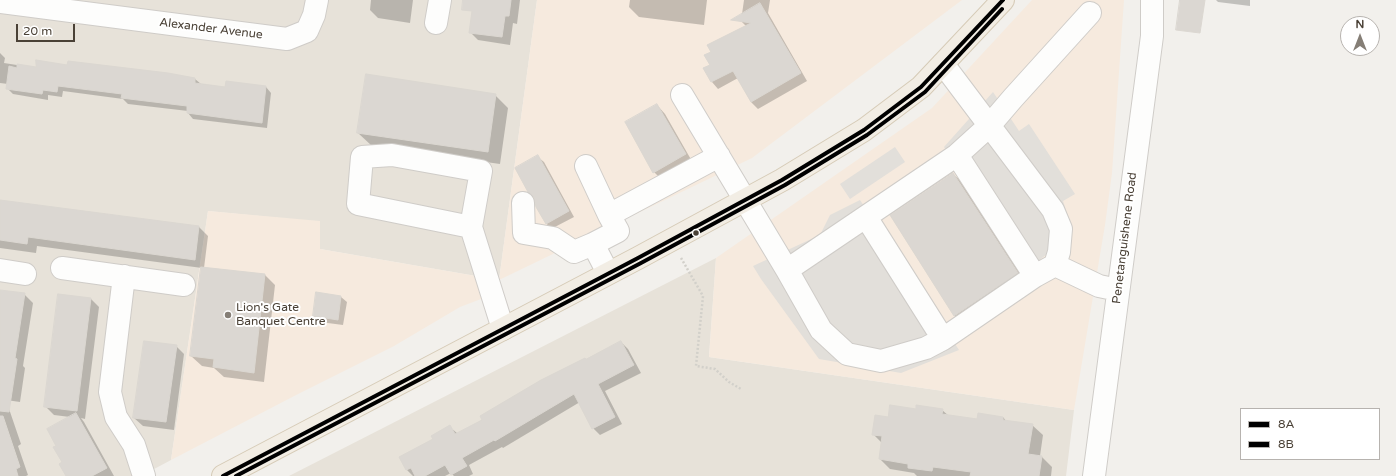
<!DOCTYPE html>
<style>
body{margin:0}
#map{position:relative;width:1396px;height:476px;overflow:hidden;background:#f2f0ec;font-family:"Varela Round",sans-serif}
canvas{display:block}
.legend{position:absolute;left:1240px;top:408px;width:140px;height:52px;box-sizing:border-box;background:#fff;border:1px solid #b7b3af;margin:0;padding:5px 7px;list-style:none;font-size:12px;color:#4a4136}
.legend li{display:flex;align-items:center;gap:8px;height:20px}
.legend b{width:20px;border:1px solid #b7b3af}
.north{position:absolute;left:1340px;top:16px;width:40px;height:40px;box-sizing:border-box;background:#fff;border:1px solid #b7b3af;border-radius:50%;rotate:0deg;font-size:11px;font-weight:700;line-height:16px;text-align:center;color:#4a4136}
.north::after{content:'';display:block;margin:auto;width:14px;height:18px;background:#857e76;clip-path:polygon(50% 0,100% 100%,50% 72%,0 100%)}
.scale{position:absolute;left:16px;top:24px;width:59px;height:18px;box-sizing:border-box;border:2px solid #4a4136;border-top:0;padding-left:5px;font-size:12px;line-height:14px;white-space:nowrap;color:#4a4136;-webkit-text-stroke:3px #fff;paint-order:stroke}
</style>
<div id="map">
<canvas width="1396" height="476"></canvas>
<ul class="legend">
<li><b style="height:5px;background:#000"></b>8A</li>
<li><b style="height:5px;background:#000"></b>8B</li>
</ul>
<div class="north">N</div>
<div class="scale">20 m</div>
</div>
<script>
const g = document.querySelector('canvas').getContext('2d');
g.lineJoin = 'round';
function paint(path, color) { g.fillStyle = color; g.fill(path, 'evenodd'); }
function trace(path, color, width, dash) { g.strokeStyle = color; g.lineWidth = width; g.lineCap = dash ? 'butt' : 'round'; g.setLineDash(dash || []); g.stroke(path); }
function write(font, color, halo, rows, align = 'center') {
  g.font = font + ' "Varela Round",sans-serif'; g.lineWidth = 4; g.setLineDash([]); g.textBaseline = 'middle'; g.strokeStyle = halo; g.fillStyle = color; for (const [text, x, y, turn = 0] of rows) {
    g.save(); g.translate(x, y); g.rotate((+turn || 0) * Math.PI / 180); g.textAlign = isNaN(turn) ? turn : align; if (halo) g.strokeText(text, 0, 0); g.fillText(text, 0, 0); g.restore();
  }
}
const residential = new Path2D(`
 M0,0H537L499,280L320,249V222L208,211L171,460L141,476H0Z
 M716,258L709,357L1074,410L1066,476H289Z`);
const commercial = new Path2D(`
 M537,0H962L752,158L499,280L481,299L460,307L394,346L300,393L171,460L208,211L320,221V249L499,280Z
 M1032,0H1124L1112,173L1105,225L1074,410L709,357L716,258L932,108Z`);
const industrial = new Path2D(`
 M993,92L1019,131L1029,124L1075,194L1063,201L1068,216L1069,236L1026,271L944,147Z
 M895,147L905,162L850,199L840,184Z
 M860,200L959,350L901,373L819,359L761,279L753,266L820,235L830,215Z`);
const shadow = new Path2D(`
 M371,0H413L410,23L378,18L370,10Z
 M479,0H520L517,24L513,23L510,45L478,40L470,32Z
 M630,0H707L704,25L639,17L629,7Z
 M744,0H770L768,13L807,81L758,109L751,102L738,78L718,89L712,82V52L746,26L741,21Z
 M1216,0H1250V6L1218,2Z
 M0,53L5,58L4,63L36,68L68,66L195,79L201,84L226,88L266,87L271,93L267,128L193,119L188,113V111L128,104L123,99L63,91L62,97L48,95V100L13,94L7,88L8,84L0,83Z
 M495,95L508,108L500,164L372,146L358,133Z
 M657,105L665,114L693,163L662,180L654,172Z
 M538,157L544,162L574,217L551,229L546,223L535,198Z
 M953,174L964,184L1027,283L965,326L955,316L891,216Z
 M0,201L199,227L208,236L204,268L265,275L275,285L264,382L224,377L214,368L202,366L191,356L202,268L37,246L36,253L0,248Z
 M0,291L24,294L33,303L23,366L25,368L20,402L6,400L21,444L18,446L28,475L26,476H0Z
 M341,297L347,302L343,325L320,322L314,316Z
 M91,299L99,307L85,419L81,418L84,422L114,476H67L58,446L70,417L54,415L46,407Z
 M621,342L628,349L641,373L605,391L622,424L600,435L593,428L580,402L503,448L502,447L469,465L473,474L469,476H454L451,473L445,476H413L407,470L434,439L450,427L458,434L586,360Z
 M176,346L184,354L174,430L143,426L134,418Z
 M916,410H942L949,416L978,420L1003,417L1006,421L1032,425L1043,435L1040,456L1042,457L1052,467L1051,476H917L914,473L890,469L880,459L882,443L873,434L889,418Z`);
const building = new Path2D(`
 M463,0H511L509,16H505L502,37L469,33L472,11L462,10Z
 M1180,0H1205L1200,33L1176,30Z
 M760,3L801,73L751,102L733,71L711,82L703,68L710,65L704,55L711,52L707,45L751,23L731,20Z
 M36,60L67,65L68,61L168,73L195,78V83L225,87L226,81L266,86L262,123L187,113V106L121,98L122,94L58,86L57,92L43,90L42,94L6,89L9,66L17,68V64L36,67Z
 M366,74L496,94L488,152L357,133Z
 M657,104L686,154L653,173L625,122Z
 M538,155L569,211L546,224L536,207L534,197L528,192L515,168Z
 M953,173L1018,273L954,316L890,215Z
 M0,200L199,226L195,260L28,237L27,244L0,240Z
 M201,267L265,274L254,373L213,367L214,359L190,356Z
 M0,290L25,293L15,358L17,359L9,412L0,411Z
 M316,292L341,296L338,320L313,316Z
 M58,294L91,298L77,411L44,407Z
 M144,341L177,345L166,422L133,418Z
 M621,341L634,365L598,384L615,417L592,429L574,394L495,441L494,440L462,458L467,466L451,475L445,465L425,476H415L411,468L406,470L399,457L433,439L431,436L450,425L455,434L482,420L480,416L541,380L585,358L586,359Z
 M890,405L916,409V405L943,409L942,414L977,419L978,413L1003,417V420L1033,424L1028,454L1042,456L1039,476H970L971,472L933,467L932,471L908,468V464L879,459L882,436L872,435L875,415L888,417Z
 M76,413L107,468L92,476H66L59,464L62,462L53,447L56,446L47,429Z
 M0,416H3L20,467L16,469L18,476H0Z`);
const path = new Path2D(`
 M681,258L703,296L696,366L715,369L729,382L741,389`);
const minor = new Path2D(`
 M0,2L287,39L307,31L314,15L317,0
 M436,23L440,0
 M943,64L1053,210L1061,229L1059,252L1055,265
 M682,95L787,270L821,330L847,354L881,361L926,348L943,339L1035,276L1055,265L1099,286L1118,290
 M957,155L1035,276
 M586,166L609,215L618,231L593,244
 M523,203L524,233L553,238L574,252L593,244L608,273
 M609,215L719,156
 M866,217L943,339
 M471,227L481,171L392,155L362,157L358,204L471,227L503,329
 M62,268L184,285
 M0,270L25,274
 M787,270L957,155L989,126L1013,98L1090,13
 M124,276L110,392L116,417L134,445L144,476
 M1094,476L1152,36V0`);
const major = new Path2D(`
 M223,476L638,258L782,180L864,130L921,87L1003,0`);
const bus1 = new Path2D(`
 M223,476L638,258L782,180L864,130L921,87L1003,0`);
const bus2 = new Path2D(`
 M236,476L641,263L785,185L867,135L925,92L1002,9`);
const markers = [
 [696,233,3.5,"#4a4136"],
 [228,315,4,"#857e76"]
];
const streetNames = [
 ["Alexander Avenue",211,29,7],
 ["Penetanguishene Road",1125,238,-83]
];
const poiNames = [
 ["Lion's Gate",236,308],
 ["Banquet Centre",236,322]
];
paint(residential, '#e7e2d9');
paint(commercial, '#f6eade');
paint(industrial, '#e2dfda');
paint(shadow, '#0003');
paint(building, '#dbd7d2');
trace(building, '#dbd7d1', 1);
trace(minor, '#cfccc8', 24);
trace(major, '#d6cbb7', 24);
trace(path, '#d2d0ca', 2.5, [2, 2]);
trace(minor, '#fdfdfc', 22);
trace(major, '#f2ede4', 22);
trace(bus1, '#000', 4);
trace(bus2, '#000', 4);
for (const [x, y, r, color] of markers) { const dot = new Path2D(); dot.arc(x, y, r, 0, 2 * Math.PI); g.fillStyle = color; g.fill(dot); trace(dot, '#fff', 1.5); }
write('12px', '#4a4136', '#fff', streetNames);
write('12px', '#4a4136', '#fff', poiNames, 'left');
</script>
